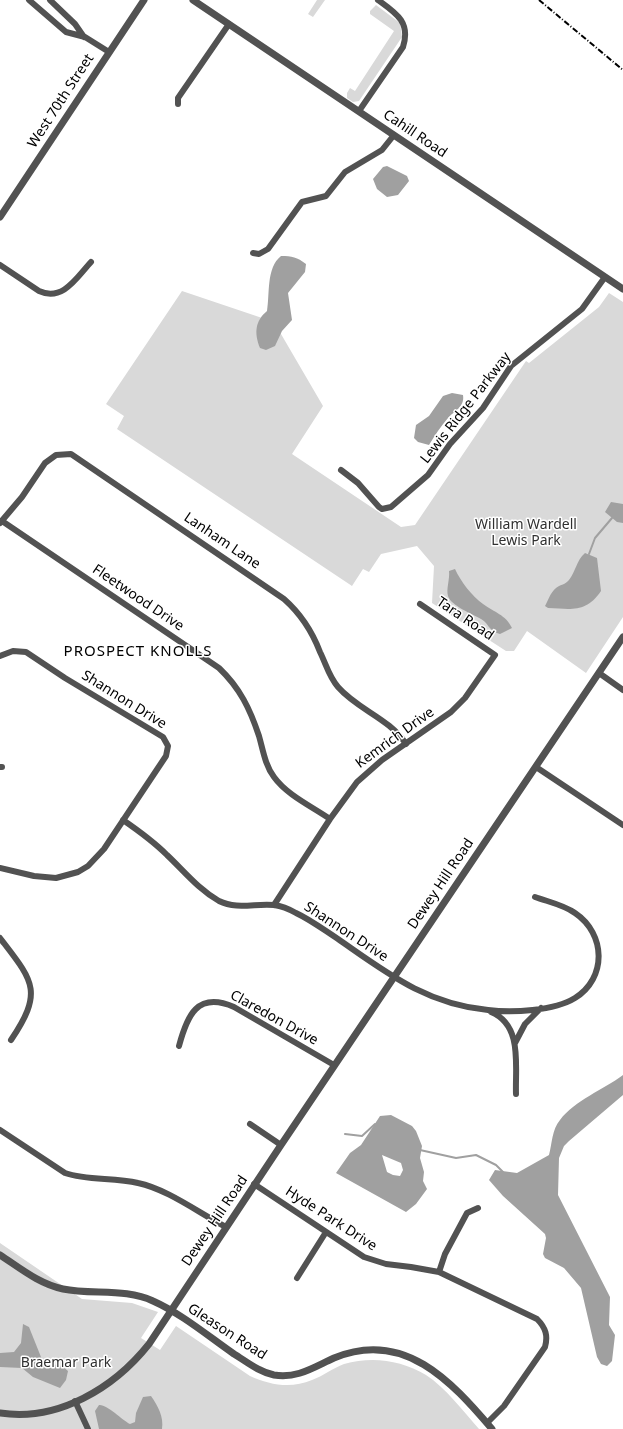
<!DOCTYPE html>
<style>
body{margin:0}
canvas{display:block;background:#fff}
</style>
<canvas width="623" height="1429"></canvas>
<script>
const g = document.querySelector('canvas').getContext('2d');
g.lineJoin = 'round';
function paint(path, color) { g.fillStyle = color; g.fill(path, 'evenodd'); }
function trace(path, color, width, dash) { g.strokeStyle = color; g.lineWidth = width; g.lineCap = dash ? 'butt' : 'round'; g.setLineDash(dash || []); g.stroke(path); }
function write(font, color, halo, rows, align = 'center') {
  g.font = font + ' "Noto Sans",sans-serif'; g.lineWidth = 3; g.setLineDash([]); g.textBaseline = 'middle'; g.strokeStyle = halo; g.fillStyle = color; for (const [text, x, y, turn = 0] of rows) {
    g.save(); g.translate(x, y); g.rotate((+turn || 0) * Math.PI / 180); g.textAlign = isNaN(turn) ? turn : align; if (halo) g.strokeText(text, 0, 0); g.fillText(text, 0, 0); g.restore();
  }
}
const green = new Path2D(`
 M317,0H325L313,17L308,14Z
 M376,5L400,23L402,37L359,101L353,102L347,98V93L350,88L355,91L394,31L370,14V11Z
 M182,291L274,322L323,406L292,454L401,527L415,525L526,361L529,363L599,307L609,293L623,302V617L586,673L527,631L514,651H506L432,603L434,566L417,546L381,554L369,572L363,569L352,586L117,429L124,416L106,404Z
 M0,1243L82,1299L132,1303L158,1312L141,1338L160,1350L176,1326L250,1376C270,1385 291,1389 312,1380C323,1376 333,1368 344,1364C372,1356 401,1360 426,1375C446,1388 463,1411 479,1429H0Z`);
const water = new Path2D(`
 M387,166L407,176L409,181L398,195L387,197L377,189L373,179L383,167Z
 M281,256C292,256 297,257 306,264L305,272L288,293L292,320L282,331L275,346L266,350L260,348C254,333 255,321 267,311C270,294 266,268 281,256Z
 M452,393L463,395C465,407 454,411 448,418C441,426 435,435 429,445L418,442L414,438L416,425L429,416L443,396Z
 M611,502L623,504V523L617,522L605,512Z
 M585,553L597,558L601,591C586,613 572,609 548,608L545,606C548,601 550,593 556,588C561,584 565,585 569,580C576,571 576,561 585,553Z
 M455,569C461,582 472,596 483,604C495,613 505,614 512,628L500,634C487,630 490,624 481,619C473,614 451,606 448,596C446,589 450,579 449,571Z
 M623,1075V1095L569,1141L564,1146L559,1158L558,1195L610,1297L609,1325L615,1335L612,1361L607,1366L601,1364L597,1357L581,1288L564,1268L545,1258L543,1254L546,1238L545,1234L503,1196L489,1180L495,1170L517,1173L549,1155C552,1144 552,1129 560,1120C575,1100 603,1090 623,1075Z
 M391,1115L412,1126L416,1131L422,1146L420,1158L424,1172L423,1181L427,1189L416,1204L406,1212L336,1173L350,1153L361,1145L380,1116ZM382,1155L401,1163L403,1170L400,1176L393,1175L387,1172Z
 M23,1324L29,1327L43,1362L62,1366L68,1371L66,1380L60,1388L33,1377L22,1368L0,1367V1353L14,1352L21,1343Z
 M151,1396C158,1406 164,1417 162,1429H99L95,1411L99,1405C107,1404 122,1420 130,1424L135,1422L136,1413L143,1397Z`);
const stream = new Path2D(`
 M589,554L595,538L612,518
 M345,1134L362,1136L375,1124L376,1126
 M420,1150L456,1158L476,1155L496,1165L503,1172`);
const minor = new Path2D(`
 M29,0L66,32L85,37L109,52
 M50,0L75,24L84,37
 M178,104V98L229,24
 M359,111L403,47C411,22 396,13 378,0
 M253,253L259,254L268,249L302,202L326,196L345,172L382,150L394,135
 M0,265L39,291C63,302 77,277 91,262
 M341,470L358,483L379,507L382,509L391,507L428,475L450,444L483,408L511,366L582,309L605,277
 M2,521L219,668C240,688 250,709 259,736C263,750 265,765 274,777C287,795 311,806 330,819
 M0,523L22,497L45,463L56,455L71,454L284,599C301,614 312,631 320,652C326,664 329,677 338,687C358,710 389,718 406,744
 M0,656L13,651L26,652L65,678L163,737L168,746L166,756L104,849L88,866L78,872L56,878L34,876L0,868
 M599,673L623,690
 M0,767H2
 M536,767L623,825
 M123,820C139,831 154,842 167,855C184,871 198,889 219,901C237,910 256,903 274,905C282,906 289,909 296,913C311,920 324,930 338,939C387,973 426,1004 488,1010C512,1013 554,1011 575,998C607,978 606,934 575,913C564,905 549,902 535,897
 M274,905L330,819L357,782L382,760L451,712L465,698L495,655L420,604
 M0,938C33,981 44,991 11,1040
 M491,1012C523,1025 515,1066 516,1094
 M515,1043L525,1024L541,1008
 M179,1046C187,1016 197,991 234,1007L334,1065
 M250,1124L281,1145
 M0,1130L65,1173C88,1181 114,1177 138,1183C167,1189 199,1213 226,1227
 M254,1184L364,1257L386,1264L411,1267L439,1272L537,1319C546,1328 548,1336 545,1347L504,1406L487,1423
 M439,1272L445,1254L467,1213L478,1208
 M297,1278L326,1232
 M75,1401L88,1429`);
const tertiary = new Path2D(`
 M193,0L623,289
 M0,217L144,0
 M0,1255C20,1268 39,1284 63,1289C92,1295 126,1288 153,1301C182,1314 208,1336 234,1354C247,1362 259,1372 274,1375C297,1379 314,1367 334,1358C404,1329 451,1381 492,1429
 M0,1413C58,1422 114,1388 149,1344L281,1145L623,637`);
const rail = new Path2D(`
 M539,0L623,70`);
const streetNames = [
 ["West 70th Street",61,101,-57],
 ["Cahill Road",415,134,34],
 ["Lewis Ridge Parkway",466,408,-52],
 ["Lanham Lane",222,541,34],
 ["Fleetwood Drive",138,598,34],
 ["Tara Road",465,619,34],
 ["Shannon Drive",124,700,32],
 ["Kemrich Drive",395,738,-36],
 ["Dewey Hill Road",441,884,-56],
 ["Shannon Drive",346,932,33],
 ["Claredon Drive",274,1018,29],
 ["Hyde Park Drive",331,1219,33],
 ["Dewey Hill Road",215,1221,-56],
 ["Gleason Road",227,1332,33]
];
const parkNames = [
 ["William Wardell",526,525],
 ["Lewis Park",526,541],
 ["Braemar Park",66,1363]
];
const neighbourhoodNames = [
 ["PROSPECT KNOLLS",138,652]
];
paint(green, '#d9d9d9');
paint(water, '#a0a0a0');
trace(stream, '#a0a0a0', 2);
trace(minor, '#525252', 6);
trace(tertiary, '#525252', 7);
trace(rail, '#000', 2, [6, 2, 1, 2]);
write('14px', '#000', '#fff', streetNames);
write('14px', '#303030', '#fff', parkNames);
g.letterSpacing = '1px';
write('15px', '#000', '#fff', neighbourhoodNames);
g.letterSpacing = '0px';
</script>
